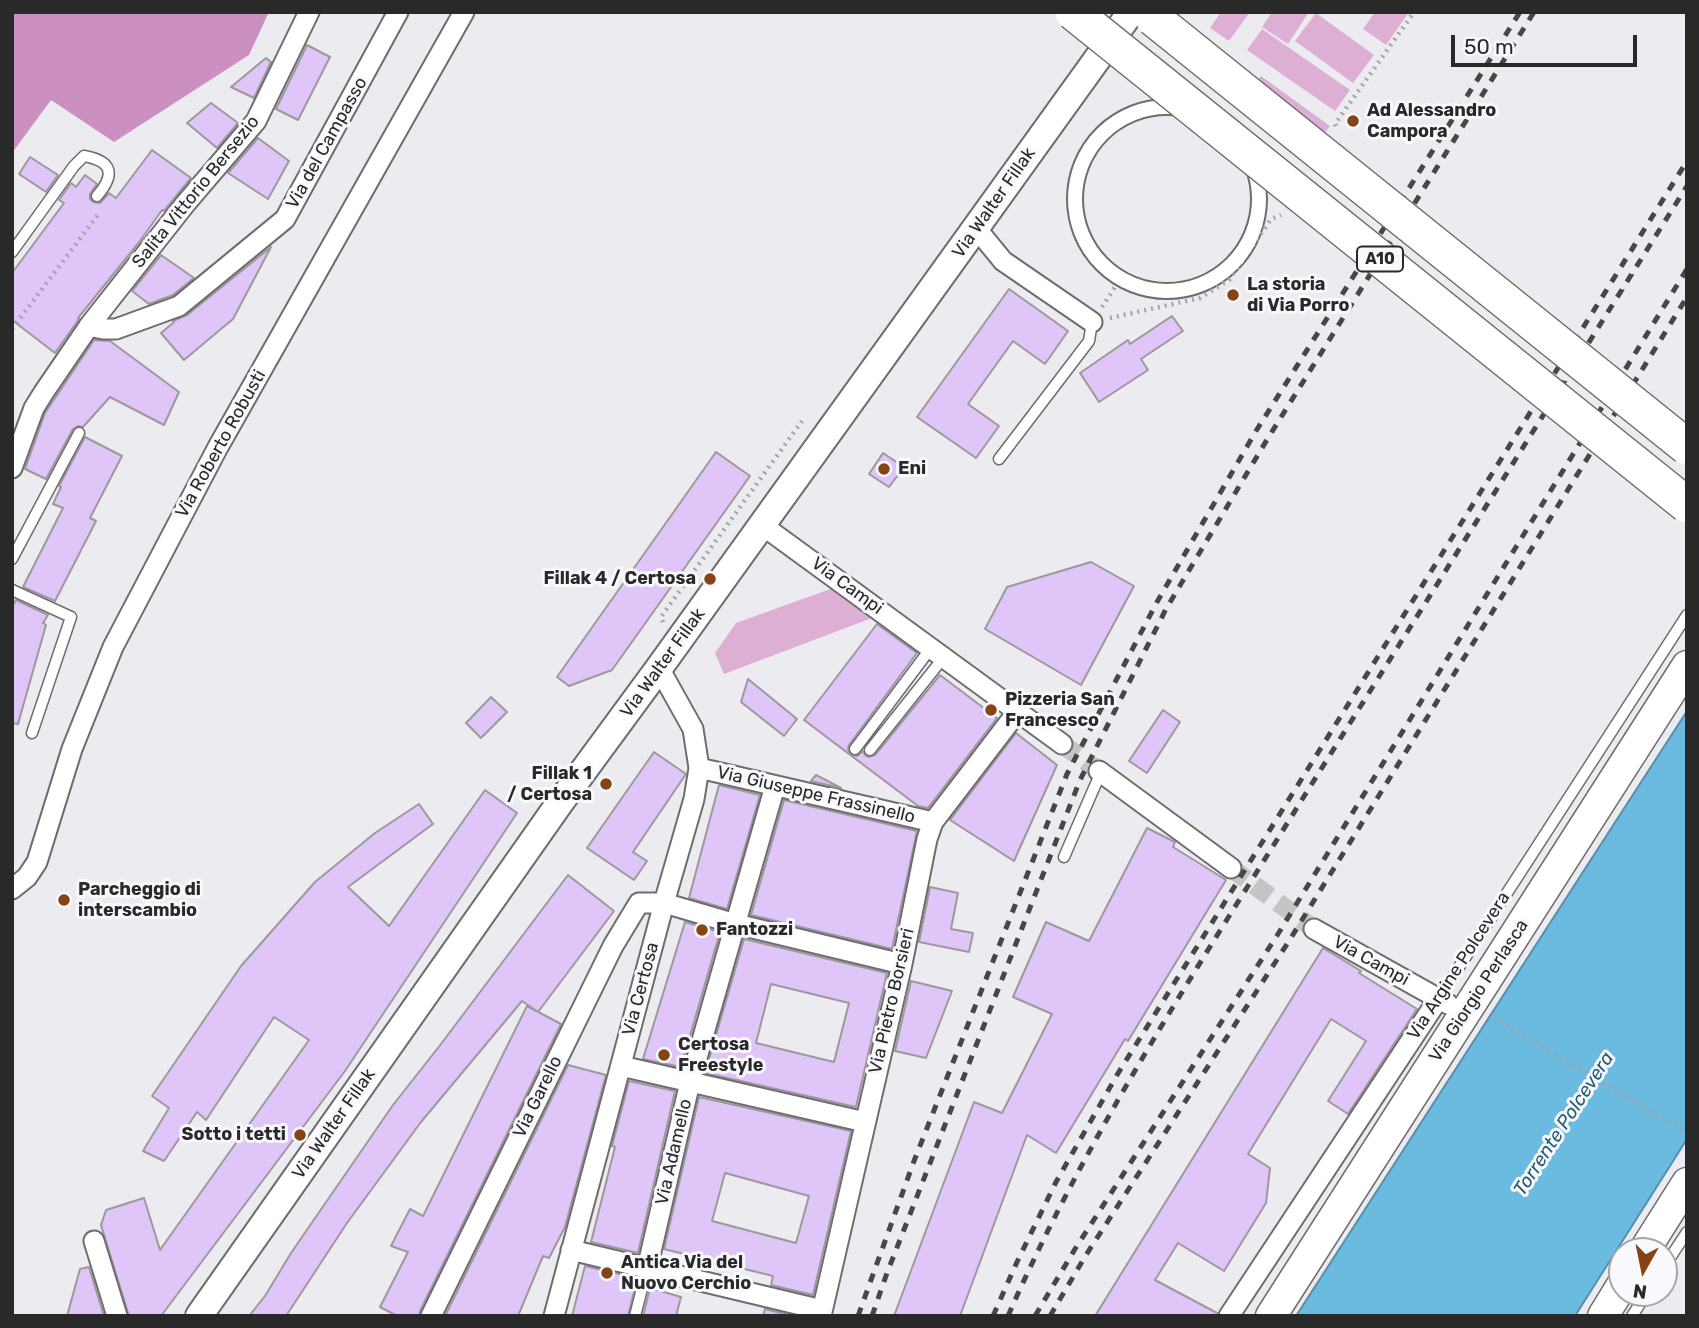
<!DOCTYPE html>
<style>
body{margin:0}
#map{position:relative;width:1699px;height:1328px;overflow:hidden;background:#ececf0;font-family:Rubik,sans-serif}
canvas{display:block}
.frame{position:absolute;inset:0;border:14px solid #29292a;pointer-events:none}
.north{position:absolute;left:1608px;top:1237px;width:70px;height:70px;box-sizing:border-box;background:#f9f9fd;border:2px solid #a6a6a9;border-radius:50%;rotate:189deg;font-size:19px;font-weight:700;line-height:28px;text-align:center;color:#29292a}
.north::after{content:'';display:block;margin:auto;width:24px;height:32px;background:#864313;clip-path:polygon(50% 0,100% 100%,50% 72%,0 100%)}
.scale{position:absolute;left:1451px;top:35px;width:186px;height:32px;box-sizing:border-box;border:4px solid #29292a;border-top:0;padding-left:9px;font-size:21px;line-height:24px;white-space:nowrap;color:#29292a;-webkit-text-stroke:5px #f9f9fd;paint-order:stroke}
</style>
<div id="map">
<canvas width="1699" height="1328"></canvas>
<div class="frame"></div>
<div class="north">N</div>
<div class="scale">50 m</div>
</div>
<script>
const g = document.querySelector('canvas').getContext('2d');
g.lineJoin = 'round';
function paint(path, color) { g.fillStyle = color; g.fill(path, 'evenodd'); }
function trace(path, color, width, dash) { g.strokeStyle = color; g.lineWidth = width; g.lineCap = dash ? 'butt' : 'round'; g.setLineDash(dash || []); g.stroke(path); }
function write(font, color, halo, rows, align = 'center') {
  g.font = font + ' Rubik,sans-serif'; g.lineWidth = 6; g.setLineDash([]); g.textBaseline = 'middle'; g.strokeStyle = halo; g.fillStyle = color; for (const [text, x, y, turn = 0] of rows) {
    g.save(); g.translate(x, y); g.rotate((+turn || 0) * Math.PI / 180); g.textAlign = isNaN(turn) ? turn : align; if (halo) g.strokeText(text, 0, 0); g.fillText(text, 0, 0); g.restore();
  }
}
const green = new Path2D(`
 M1221,12H1250L1229,41L1210,28Z
 M1272,12H1309L1288,44L1262,27Z
 M1375,12H1409L1386,45L1363,29Z
 M1316,13L1374,55L1353,83L1295,41Z
 M1262,29L1350,90L1335,111L1247,50Z
 M1261,76L1330,126L1310,153L1242,103Z
 M833,588L872,618L724,674L715,653L736,623Z`);
const forest = new Path2D(`
 M13,12H269L249,55L114,142L51,100L12,153Z`);
const water = new Path2D(`
 M1687,711V1139L1575,1316H1296Z`);
const building = new Path2D(`
 M307,45L330,57L298,120L276,109Z
 M266,58L271,62L254,98L231,87Z
 M211,103L238,123L217,148L187,123Z
 M258,138L289,161L268,199L228,173Z
 M152,150L191,178L164,211L162,210L140,241L78,318L79,319L55,353L12,320V273L64,203L59,200L71,183L76,187L85,175L97,184L90,194V199L93,202L100,203L109,193L116,198Z
 M30,157L58,175L46,192L19,174Z
 M271,247L233,319L184,360L161,333L174,322L173,321L187,315Z
 M161,255L194,278L173,295L149,304L132,291Z
 M1009,289L1068,331L1045,364L1013,341L968,404L999,426L976,458L917,417Z
 M1172,316L1183,331L1141,359L1148,370L1099,402L1080,373L1128,340L1130,344Z
 M94,340L110,341L179,392L164,425L110,397L83,427L78,426L73,429L46,479L25,469L45,413Z
 M85,437L122,456L90,518L96,521L55,601L23,587L63,508L53,504L61,487L59,486Z
 M716,452L750,476L612,670L569,686L557,677Z
 M883,453L904,467L889,487L869,474Z
 M1091,562L1134,586L1081,685L985,629L1007,587Z
 M16,600L48,615L43,623L46,625L18,724L12,723V607Z
 M877,624L917,653L849,745L848,749L850,754L857,756L863,751L865,755L868,757L875,755L940,675L997,718L928,808L918,806L804,720Z
 M748,679L797,719L784,736L741,702Z
 M491,697L507,712L481,738L466,723Z
 M1163,710L1180,722L1147,773L1129,761Z
 M1016,733L1057,765L1014,861L950,820Z
 M654,752L686,774L633,852L647,861L634,880L587,848Z
 M816,775L841,788L811,781Z
 M719,785L760,795L727,909L689,898Z
 M485,790L517,813L345,1071L161,1316H129L101,1225L106,1210L144,1198L160,1250L309,1040L274,1017L206,1120L197,1112L164,1161L143,1151L169,1108L152,1096L241,966L315,882L375,833L419,804L433,824L348,887L389,926Z
 M784,800L917,831L892,949L751,915Z
 M1147,828L1175,842L1173,847L1226,880L1128,1041L1125,1039L1056,1153L1027,1135L960,1316H894L974,1102L1002,1113L1052,1014L1013,997L1046,922L1089,941Z
 M568,875L614,911L538,1012L522,1001L421,1122L347,1223L286,1316H249L265,1296L291,1253L393,1105L441,1044Z
 M930,887L958,893L951,929L973,933L969,952L919,942Z
 M685,922L720,932L681,1067L643,1059Z
 M744,939L887,973L856,1107L705,1073ZM771,984L849,1003L834,1062L756,1043Z
 M1323,948L1361,971L1359,973L1417,1009L1348,1114L1328,1101L1366,1041L1331,1019L1248,1154L1270,1168L1266,1203L1224,1271L1178,1243L1155,1280L1217,1313V1316H1095Z
 M911,981L952,991L926,1058L895,1051Z
 M527,1006L561,1024L420,1311L419,1316H397L380,1307L408,1252L391,1246L410,1209L423,1216Z
 M568,1065L606,1075L565,1227L549,1258L543,1256L518,1316H445Z
 M629,1081L675,1091L638,1253L591,1242L615,1147L612,1146Z
 M699,1097L851,1131L813,1295L771,1285L773,1276L664,1249ZM725,1173L809,1196L796,1243L712,1221Z
 M585,1266L632,1277L630,1282L636,1284L628,1316H572Z
 M89,1267L104,1316H67L80,1269Z
 M650,1288L681,1297L676,1316H643Z
 M765,1309L793,1316H763Z`);
const minorTunnel = new Path2D(`
 M1062,744L1099,771
 M1231,868L1314,929`);
const path = new Path2D(`
 M1336,126L1335,124L1414,12
 M1102,307L1121,278
 M1110,318L1200,298L1229,280L1271,219L1281,215
 M12,329L100,212
 M663,622L661,617L802,421
 M1494,1018L1687,1132`);
const service = new Path2D(`
 M12,252L74,166L84,156C112,161 116,174 97,196
 M999,459L1089,341L1092,322
 M12,559L79,433
 M12,590L71,617L32,733
 M855,749L931,648
 M870,750L944,657
 M1064,857L1101,772
 M1439,998L1687,615
 M1664,1267L1687,1232
 M635,1316L647,1269
 M1632,1316L1647,1293`);
const pedestrian = new Path2D(`
 M1075 199a92 92 0 1 1 184 0a92 92 0 1 1-184 0Z`);
const minor = new Path2D(`
 M976,228L1003,261L1092,322
 M89,326L103,329H116L179,306L285,219L398,12
 M12,468L34,408L44,392L89,326L186,203L256,121L309,12
 M762,525L1062,744
 M699,768L933,822
 M1099,771L1231,868
 M12,889L27,877L37,862L72,749L113,647L218,447L464,12
 M1314,929L1448,1004
 M621,1066L865,1122
 M94,1241L117,1316
 M571,1250L822,1310
 M647,1269L690,1082L775,786
 M431,1316L613,946L639,903H664L736,924L902,964
 M554,1316L664,903L694,799L699,768L693,729L659,668
 M821,1316L902,964L927,839L933,822L1018,711
 M1229,1316L1439,998`);
const secondary = new Path2D(`
 M199,1316L559,804L659,668L1131,12`);
const primary = new Path2D(`
 M1644,1251L1687,1183
 M1271,1316L1687,666
 M1603,1316L1622,1285`);
const rail = new Path2D(`
 M858,1316L914,1161L1067,774L1157,602L1256,431L1520,12
 M872,1316L887,1273L1080,780L1166,609L1268,438L1534,12
 M993,1316L1017,1262L1056,1182L1117,1075L1687,161
 M1008,1316C1088,1133 1198,967 1303,798C1431,594 1559,390 1687,186
 M1035,1316L1075,1249L1278,934L1687,269
 M1050,1316L1086,1255L1289,941L1687,297`);
const motorwayBridge = new Path2D(`
 M1073,12L1687,505
 M1153,18L1687,447`);
const markers = [
 [1353,121,7,"#864313"],
 [1233,295,7,"#864313"],
 [884,469,7,"#864313"],
 [710,579,7,"#864313"],
 [991,710,7,"#864313"],
 [606,784,7,"#864313"],
 [64,900,7,"#864313"],
 [702,930,7,"#864313"],
 [664,1055,7,"#864313"],
 [300,1135,7,"#864313"],
 [607,1273,7,"#864313"]
];
const shields = [
 [1380,259,46]
];
const shieldNames = [
 ["A10",1380,259]
];
const poiNames = [
 ["Ad Alessandro",1367,111],
 ["Campora",1367,132],
 ["La storia",1247,285],
 ["di Via Porro",1247,306],
 ["Eni",898,469],
 ["Fillak 4 / Certosa",696,579,"right"],
 ["Pizzeria San",1005,700],
 ["Francesco",1005,721],
 ["Fillak 1",592,774,"right"],
 ["/ Certosa",592,795,"right"],
 ["Parcheggio di",78,890],
 ["interscambio",78,911],
 ["Fantozzi",716,930],
 ["Certosa",678,1045],
 ["Freestyle",678,1066],
 ["Sotto i tetti",286,1135,"right"],
 ["Antica Via del",621,1263],
 ["Nuovo Cerchio",621,1284]
];
const streetNames = [
 ["Via del Campasso",327,143,-61],
 ["Salita Vittorio Bersezio",196,192,-51],
 ["Via Walter Fillak",994,203,-55],
 ["Via Roberto Robusti",221,444,-61],
 ["Via Campi",847,586,36],
 ["Via Walter Fillak",663,663,-54],
 ["Via Giuseppe Frassinello",816,795,13],
 ["Via Campi",1371,961,29],
 ["Via Argine Polcevera",1459,966,-57],
 ["Via Certosa",641,989,-75],
 ["Via Giorgio Perlasca",1479,991,-57],
 ["Via Pietro Borsieri",892,1001,-77],
 ["Via Garello",538,1097,-64],
 ["Via Walter Fillak",334,1124,-55],
 ["Via Adamello",674,1152,-77]
];
const waterNames = [
 ["Torrente Polcevera",1564,1124,-57]
];
paint(green, '#deafd4');
paint(forest, '#cb90c0');
paint(water, '#6bbae0');
trace(water, '#578ea9', 2);
paint(building, '#e0c5f9');
trace(building, '#9b999c', 2);
trace(minorTunnel, '#c5c5c8', 19, [19, 10]);
trace(service, '#6d6d70', 13);
trace(pedestrian, '#6d6d70', 18);
trace(minor, '#6d6d70', 23);
trace(secondary, '#6d6d70', 30);
trace(primary, '#6d6d70', 33);
trace(path, '#a4a4a7', 4.5, [2, 5]);
trace(service, '#fff', 10);
trace(pedestrian, '#fff', 14);
trace(minor, '#fff', 19);
trace(secondary, '#fff', 26);
trace(primary, '#fff', 30);
trace(rail, '#474748', 5, [9, 9]);
trace(motorwayBridge, '#6d6d70', 38, []);
trace(motorwayBridge, '#fff', 35);
for (const [x, y, r, color] of markers) { const dot = new Path2D(); dot.arc(x, y, r, 0, 2 * Math.PI); g.fillStyle = color; g.fill(dot); trace(dot, '#f9f9fd', 2.5); }
for (const [x, y, w] of shields) { const box = new Path2D(); box.roundRect(x - w / 2, y - 12.5, w, 25, 5); g.fillStyle = '#f9f9fd'; g.fill(box); trace(box, '#29292a', 2); }
write('bold 16px', '#29292a', null, shieldNames);
write('bold 18px', '#29292a', '#f9f9fd', poiNames, 'left');
write('18px', '#29292a', '#f9f9fd', streetNames);
write('italic 19px', '#1f5c77', '#f9f9fd', waterNames);
</script>
